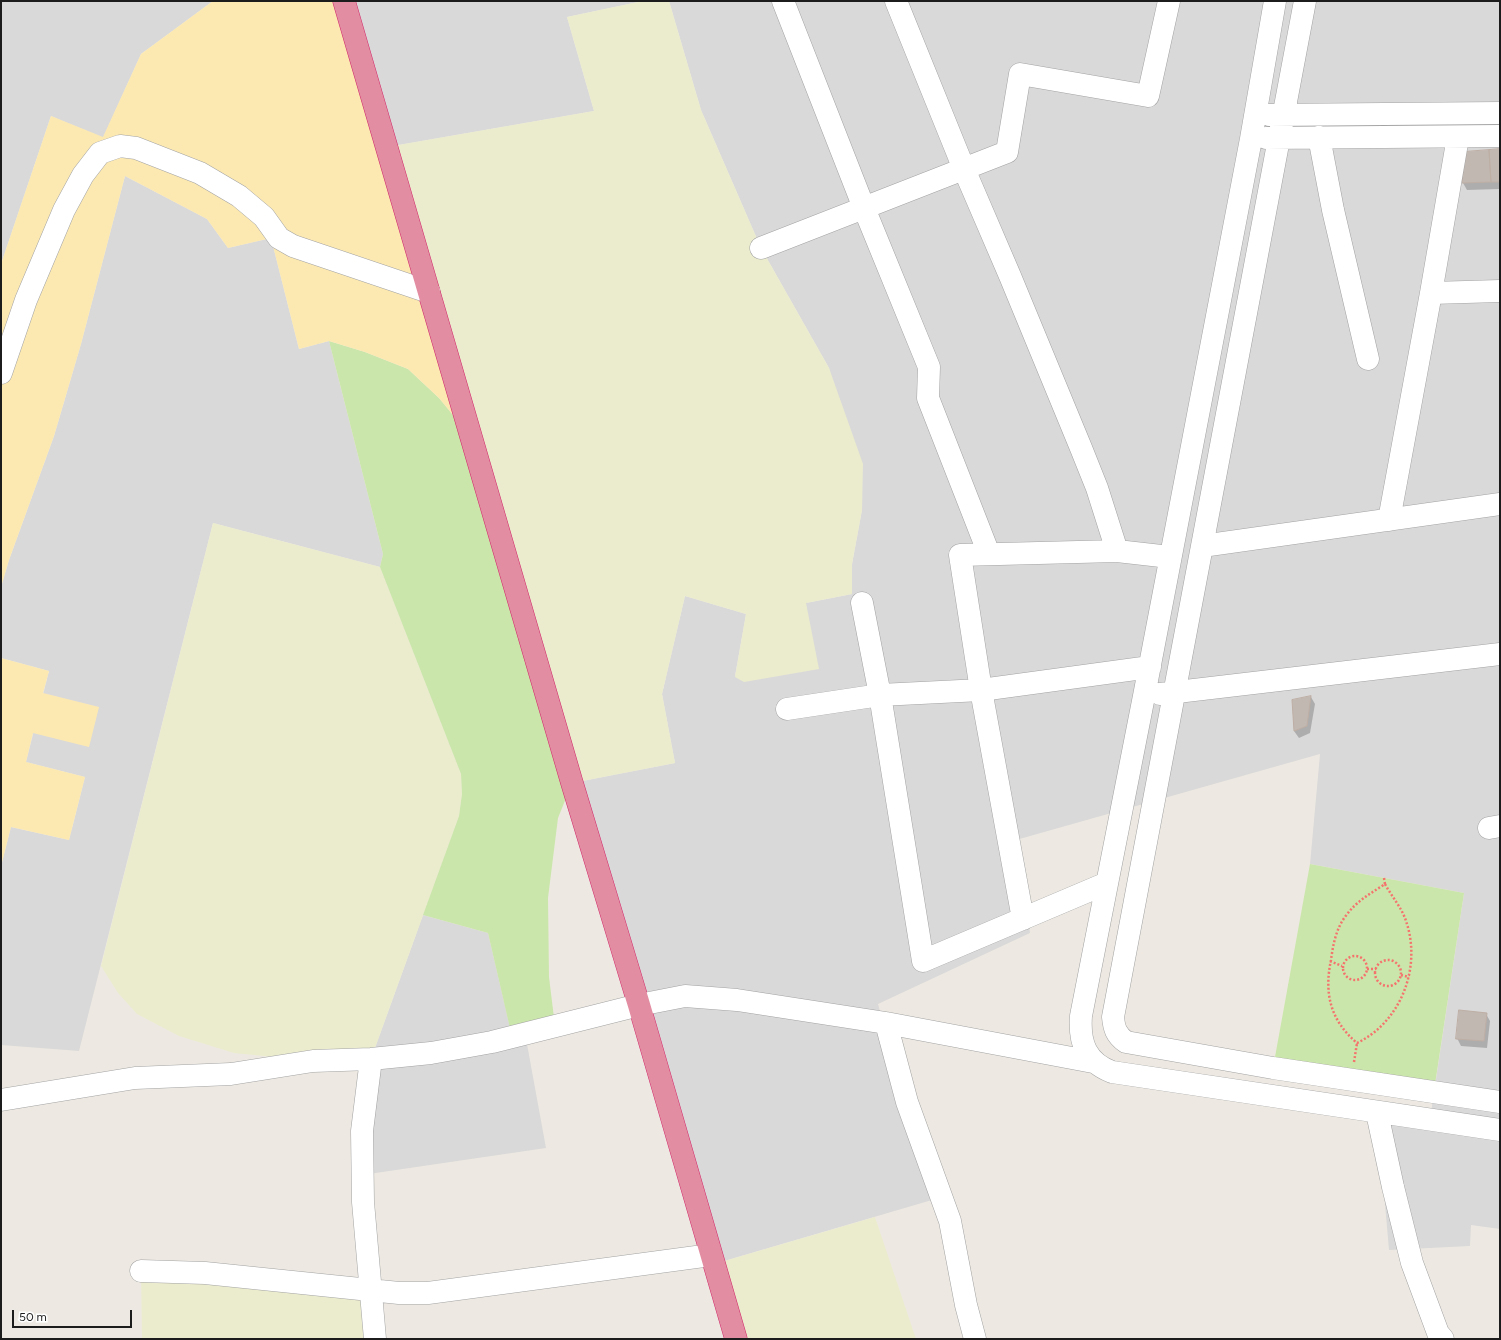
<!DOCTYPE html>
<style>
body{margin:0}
#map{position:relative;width:1501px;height:1340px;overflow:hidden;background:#ede9e2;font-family:Figtree,sans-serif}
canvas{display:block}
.frame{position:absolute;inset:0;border:2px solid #1c1c1c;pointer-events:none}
.scale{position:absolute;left:12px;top:1310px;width:120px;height:18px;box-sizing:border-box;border:2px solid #1c1c1c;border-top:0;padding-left:5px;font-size:12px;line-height:14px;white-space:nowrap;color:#1c1c1c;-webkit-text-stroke:3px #fff;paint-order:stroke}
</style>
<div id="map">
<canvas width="1501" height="1340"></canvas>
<div class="frame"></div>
<div class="scale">50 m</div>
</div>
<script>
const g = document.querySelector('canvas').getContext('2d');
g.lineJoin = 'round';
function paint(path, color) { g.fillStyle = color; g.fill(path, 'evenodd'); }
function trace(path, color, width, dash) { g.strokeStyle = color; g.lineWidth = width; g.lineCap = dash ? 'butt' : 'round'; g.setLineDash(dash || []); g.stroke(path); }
const residential = new Path2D(`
 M1,1H213L141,54L103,138L51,116L1,264Z
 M344,1H643L567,17L594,111L387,147Z
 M669,1H1500V1229L1471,1225L1470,1246L1389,1250L1377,1113L1430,1119L1464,893L1310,864L1320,754L1016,840L1030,933L878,1004L932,1200L714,1264L572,783L675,763L662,694L685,596L746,614L735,676L806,603L852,594V564L862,510L829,368L761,248L701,110Z
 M125,176L207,219L228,248L271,238L299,349L329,341L383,554L380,567L213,523L79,1051L1,1045V866L11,827L69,840L85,777L26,762L49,671L1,658V587L9,560L54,436L81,344Z
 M423,915L488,933L512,1036L525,1033L546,1148L362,1175L371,1059Z`);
const farmland = new Path2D(`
 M643,1H669L701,110L761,248L829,368L863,464L862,510L852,564V594L806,603L819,669L744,682L735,677L746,614L685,596L662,694L675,763L572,783L387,147L594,111L567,17Z
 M213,523L380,567L461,774L462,794L459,816L371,1059L313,1061L234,1053L179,1036L137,1014L118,993L101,966Z
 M875,1217L916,1339H736L714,1264Z
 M141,1271L370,1290L375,1339H142Z`);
const grass = new Path2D(`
 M329,341L365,352L408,369L439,398L471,437L572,783L558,818L548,898L549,977L555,1026L512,1037L488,933L423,915L459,816L462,794L461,774L380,567L383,554Z
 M1310,864L1464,893L1434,1091L1273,1068Z`);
const sand = new Path2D(`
 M213,1H344L471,437L439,398L408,369L365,352L329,341L299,349L271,238L228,248L207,219L125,176L81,344L54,436L9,560L1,587V264L51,116L103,137L141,54Z
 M1,658L49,671L43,693L99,707L89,747L33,733L26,762L85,777L69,840L11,827L1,866Z`);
const shadow = new Path2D(`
 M1500,151V189L1467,190L1463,183L1465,153Z
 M1311,697L1315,704L1310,733L1299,738L1294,731L1293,701Z
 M1486,1014L1490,1021L1487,1048L1461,1046L1457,1038Z`);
const building = new Path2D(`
 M1500,149V182H1491L1489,150Z
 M1489,150L1491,182L1462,183L1464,152Z
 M1311,696L1307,726L1294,731L1292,700Z
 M1459,1010L1487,1013L1484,1041L1456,1039Z`);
const path = new Path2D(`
 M1384,878L1385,884
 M1385,884C1392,897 1402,908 1406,921C1422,967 1401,1022 1357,1043C1330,1020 1324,993 1331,960C1333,945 1336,929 1345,917C1356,901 1370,894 1385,884Z
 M1343 968a12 12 0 1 1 24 0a12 12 0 1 1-24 0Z
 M1375 973a13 13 0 1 1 26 0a13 13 0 1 1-26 0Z
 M1330,961L1342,966
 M1367,969H1376
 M1401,975L1409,977
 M1354,1062L1357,1043`);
const minor = new Path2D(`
 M783,1L864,208L929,367L928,398L989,554
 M896,1L964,169L1010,276L1081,448L1097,488L1117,551
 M1275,1L1251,139L1144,696L1081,1016C1079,1043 1086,1062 1112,1072L1500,1130
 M1305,1L1113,1017C1114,1028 1116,1035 1126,1042L1273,1068L1500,1102
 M1269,115L1500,113
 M1319,137L1333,210L1368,359
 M1266,138L1500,136
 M761,248L1007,152L1020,74L1148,96L1169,1
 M1431,293L1500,291
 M1,373L26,300L64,210L83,175L100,153L120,146L136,148L200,173L239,196L264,217L279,238L293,246L429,292
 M1389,520L1431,293L1458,137
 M1202,546L1500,504
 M862,603L880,695L923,961L1107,883
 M1160,694L1500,654
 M787,709L880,695L981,690L1150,667
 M1489,828L1500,826
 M1023,919L981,690L960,555L1117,551L1170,557
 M886,1023L907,1102L950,1221L966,1305L975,1339
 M371,1059L362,1131L363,1202L375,1339
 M1,1100L135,1078L231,1074L313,1061L371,1059L431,1053L492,1042L639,1005L685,996L737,1000L886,1023L1093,1062
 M1377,1113L1393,1187L1412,1263L1438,1333L1443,1339
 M141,1271L205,1273L399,1293H428L711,1255`);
const highway = new Path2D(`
 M344,1L572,783L639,1005L736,1339`);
paint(residential, '#dad9d9');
paint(farmland, '#ebecce');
paint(grass, '#cbe6aa');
paint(sand, '#fce9b2');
paint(shadow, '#0003');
paint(building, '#c2b8b2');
trace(building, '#beafa5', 1);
trace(minor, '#a3a3a3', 23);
trace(highway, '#d02b6c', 23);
trace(path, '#f4746d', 2.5, [2, 2]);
trace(minor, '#fff', 22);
trace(highway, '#e28da1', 22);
</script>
